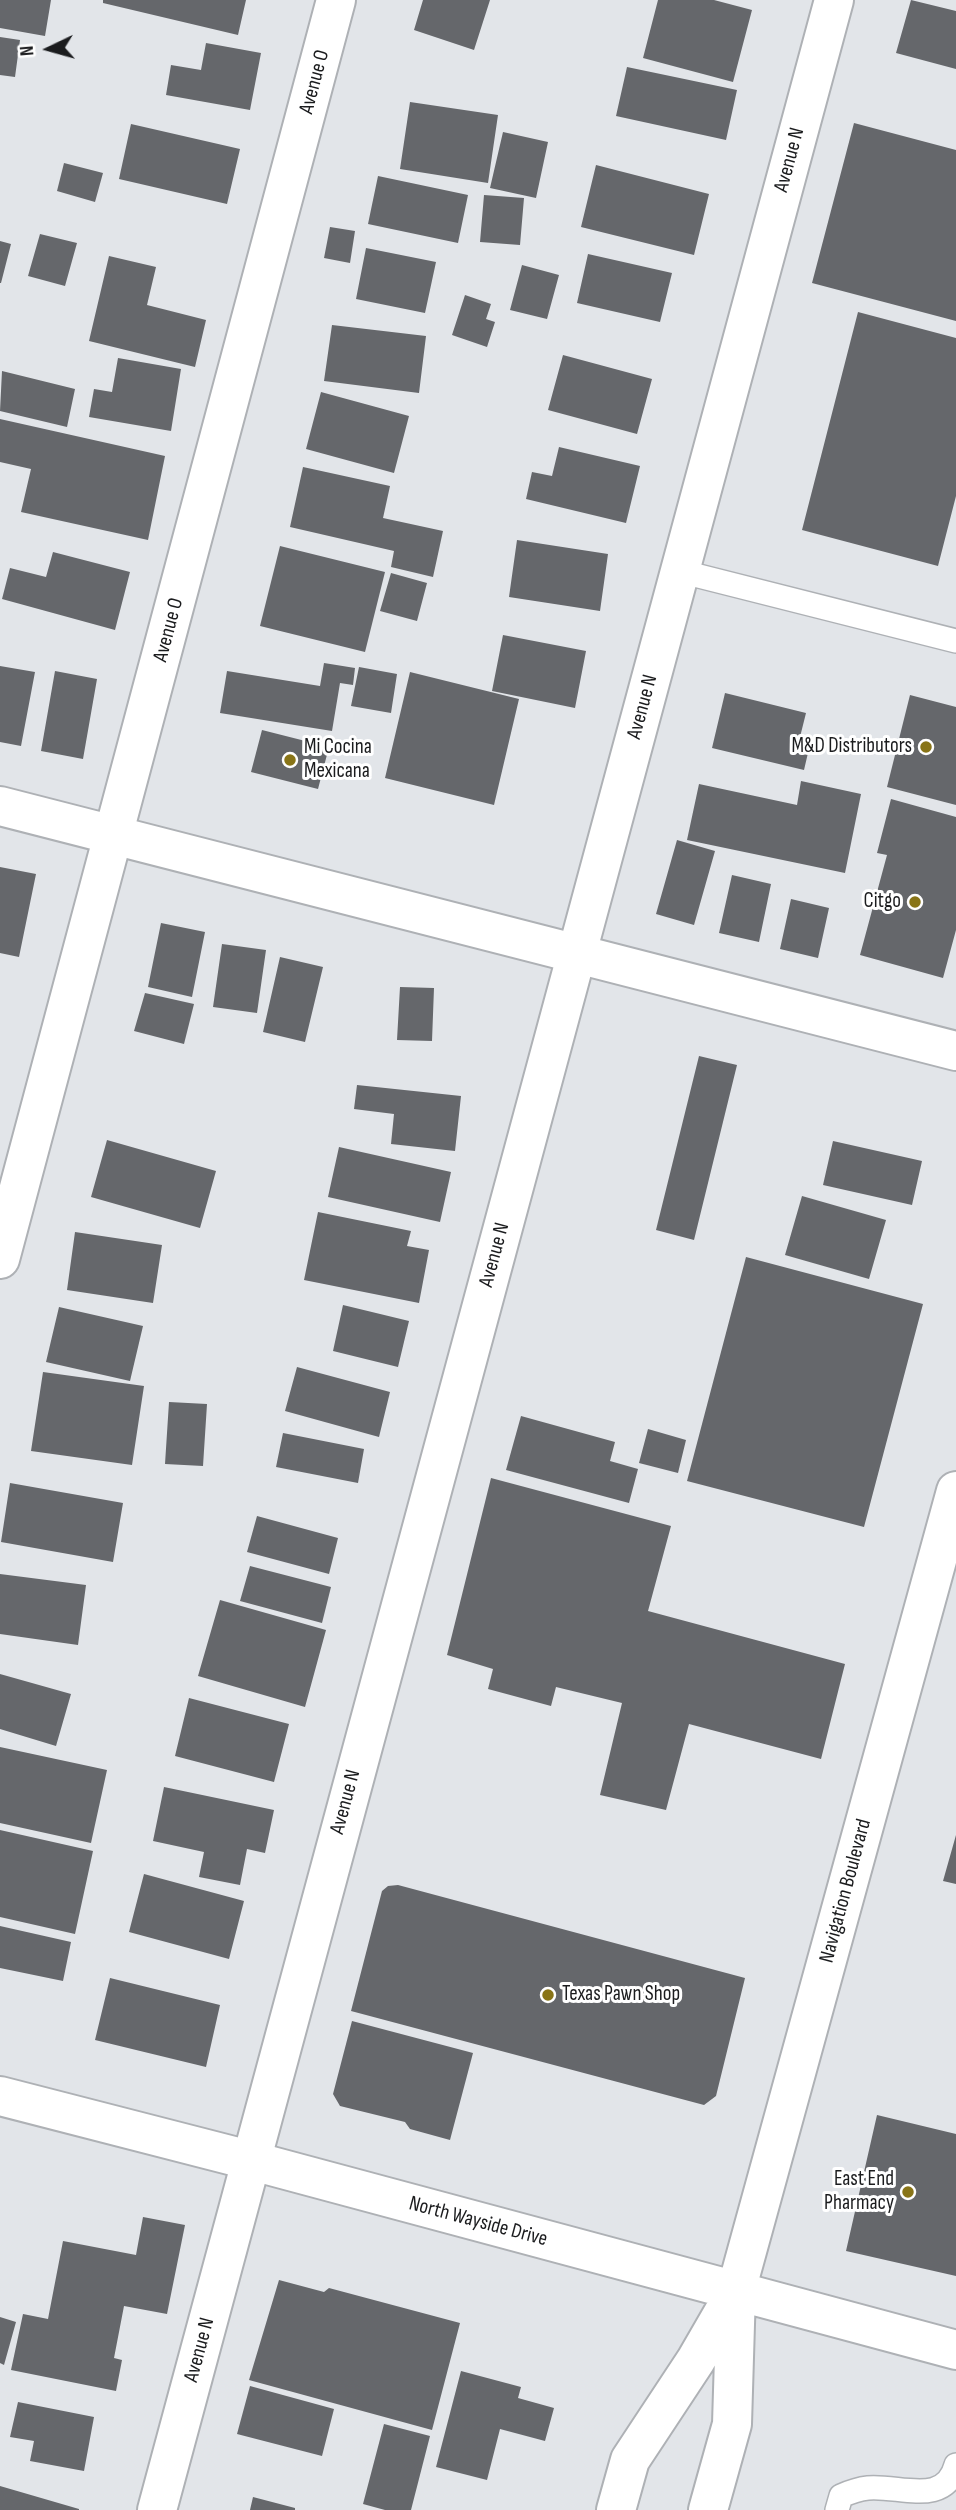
<!DOCTYPE html>
<style>
body{margin:0}
#map{position:relative;width:956px;height:2510px;overflow:hidden;background:#e2e5e9;font-family:"Sofia Sans Condensed",sans-serif}
canvas{display:block}
.north{position:absolute;left:14px;top:14px;width:70px;height:70px;-webkit-text-stroke:5px #fff;paint-order:stroke;rotate:265deg;font-size:19px;font-weight:700;line-height:28px;text-align:center;color:#1b1c1e}
.north::after{content:'';display:block;margin:auto;width:24px;height:32px;background:#1b1c1e;clip-path:polygon(50% 0,100% 100%,50% 72%,0 100%)}
</style>
<div id="map">
<canvas width="956" height="2510"></canvas>
<div class="north">N</div>
</div>
<script>
const g = document.querySelector('canvas').getContext('2d');
g.lineJoin = 'round';
function paint(path, color) { g.fillStyle = color; g.fill(path, 'evenodd'); }
function trace(path, color, width, dash) { g.strokeStyle = color; g.lineWidth = width; g.lineCap = dash ? 'butt' : 'round'; g.setLineDash(dash || []); g.stroke(path); }
function write(font, color, halo, rows, align = 'center') {
  g.font = font + ' "Sofia Sans Condensed",sans-serif'; g.lineWidth = 6; g.setLineDash([]); g.textBaseline = 'middle'; g.strokeStyle = halo; g.fillStyle = color; for (const [text, x, y, turn = 0] of rows) {
    g.save(); g.translate(x, y); g.rotate((+turn || 0) * Math.PI / 180); g.textAlign = isNaN(turn) ? turn : align; if (halo) g.strokeText(text, 0, 0); g.fillText(text, 0, 0); g.restore();
  }
}
const building = new Path2D(`
 M0,0H51L45,36L0,28Z
 M103,0H246L238,35L103,3Z
 M423,0H490L474,50L414,30Z
 M658,0H714L752,10L733,82L643,58Z
 M911,0L956,11V69L896,53Z
 M0,37L20,40L15,77L0,75Z
 M206,43L261,53L250,110L166,95L171,65L201,70Z
 M627,67L737,90L726,140L616,116Z
 M410,102L498,115L488,183L400,169Z
 M854,123L956,150V321L812,283Z
 M131,124L240,149L227,204L119,179Z
 M503,132L548,142L536,198L490,188Z
 M64,163L103,173L95,202L57,191Z
 M596,165L709,194L694,255L581,227Z
 M378,176L468,195L458,243L368,224Z
 M484,195L524,198L520,245L480,242Z
 M330,227L355,231L350,263L324,258Z
 M40,234L77,243L65,286L28,276Z
 M0,241L11,244L1,283H0Z
 M366,248L436,262L425,313L356,299Z
 M588,254L672,273L660,322L577,303Z
 M109,256L156,267L147,305L206,320L195,367L89,341Z
 M522,265L559,275L547,319L510,310Z
 M465,295L491,304L486,319L495,322L487,347L452,335Z
 M858,312L956,338V496L938,566L802,530Z
 M332,325L426,336L419,393L324,381Z
 M563,355L652,379L637,434L548,410Z
 M118,358L181,369L171,431L89,417L94,389L112,392Z
 M2,371L75,389L67,427L0,411Z
 M321,392L409,416L394,473L306,449Z
 M0,419L165,456L148,540L21,512L31,469L0,462Z
 M559,447L640,466L626,523L526,499L532,472L552,476Z
 M303,467L390,486L383,518L443,531L433,577L391,567L394,551L290,527Z
 M517,540L608,554L600,611L509,597Z
 M280,546L385,572L365,652L260,626Z
 M53,552L130,572L115,630L2,599L10,568L46,577Z
 M391,573L427,583L417,621L380,611Z
 M503,635L586,651L575,708L492,691Z
 M324,663L355,668L353,685L340,683L332,731L220,713L227,671L320,686Z
 M0,666L35,672L21,746L0,742Z
 M359,667L397,674L391,713L351,706Z
 M55,671L97,679L83,759L41,751Z
 M410,672L519,699L494,805L385,778Z
 M725,693L806,713L800,737L811,740L804,770L712,748Z
 M910,695L956,707V805L887,787Z
 M262,730L329,747L318,789L251,772Z
 M801,781L861,794L845,873L687,840L699,784L797,805Z
 M891,799L956,817V930L943,978L860,955L887,855L877,853Z
 M677,840L715,851L694,925L656,914Z
 M0,867L36,874L19,957L0,953Z
 M732,875L771,884L759,942L719,933Z
 M791,899L829,908L818,958L780,949Z
 M161,923L205,932L192,997L148,987Z
 M222,944L266,950L257,1013L213,1007Z
 M280,957L323,967L305,1042L263,1032Z
 M400,987L434,988L432,1041L397,1040Z
 M145,993L194,1004L184,1044L134,1031Z
 M699,1056L737,1065L694,1240L656,1230Z
 M357,1085L461,1096L455,1151L391,1144L394,1114L354,1109Z
 M107,1140L216,1171L200,1228L91,1197Z
 M833,1141L922,1161L912,1205L823,1185Z
 M339,1147L451,1172L440,1222L328,1197Z
 M802,1196L886,1220L869,1279L785,1255Z
 M318,1212L411,1231L407,1246L429,1250L419,1303L304,1280Z
 M75,1232L162,1245L153,1303L67,1290Z
 M746,1257L923,1304L864,1527L687,1481Z
 M343,1305L409,1321L398,1367L333,1351Z
 M59,1307L143,1326L130,1381L46,1362Z
 M297,1367L390,1392L379,1437L285,1411Z
 M43,1372L144,1386L132,1465L31,1451Z
 M169,1402L207,1404L203,1466L165,1464Z
 M521,1416L615,1442L610,1461L638,1469L629,1503L506,1470Z
 M648,1429L686,1440L678,1473L639,1463Z
 M283,1433L364,1449L358,1483L276,1467Z
 M491,1478L671,1526L648,1611L845,1664L821,1759L689,1724L666,1810L600,1795L622,1703L556,1687L551,1706L488,1689L493,1669L447,1655Z
 M10,1483L123,1503L113,1562L1,1542Z
 M257,1516L338,1538L329,1574L247,1552Z
 M250,1566L331,1587L322,1623L240,1601Z
 M0,1574L86,1585L78,1645L0,1634Z
 M220,1600L326,1630L305,1707L198,1676Z
 M0,1674L71,1694L56,1746L0,1729Z
 M189,1698L289,1724L274,1782L175,1756Z
 M0,1747L107,1770L91,1843L0,1823Z
 M164,1787L274,1810L265,1853L247,1849L240,1885L199,1877L204,1852L153,1841Z
 M0,1830L93,1851L75,1934L0,1917Z
 M956,1835V1884L943,1881Z
 M144,1874L244,1901L229,1959L129,1932Z
 M398,1885L745,1978L716,2096L704,2105L351,2011L382,1891L388,1886Z
 M0,1926L71,1942L63,1981L0,1968Z
 M110,1978L220,2005L206,2067L95,2040Z
 M352,2021L473,2053L450,2140L410,2129L405,2122L340,2106L333,2094Z
 M877,2115L956,2134V2276L846,2251Z
 M143,2217L185,2225L167,2314L124,2306L114,2358L122,2360L116,2391L11,2370L23,2314L48,2319L63,2241L136,2255Z
 M279,2280L324,2292L329,2288L460,2323L432,2430L249,2380Z
 M0,2317L16,2322L4,2365L0,2363Z
 M461,2371L521,2387L518,2398L554,2408L545,2441L500,2429L487,2480L436,2467Z
 M250,2386L334,2409L322,2456L237,2434Z
 M18,2402L94,2417L84,2471L30,2461L34,2441L10,2437Z
 M384,2424L430,2436L411,2510H385L363,2504Z
 M0,2486L79,2509V2510H0Z
 M253,2497L295,2508V2510H250Z`);
const lane = new Path2D(`
 M679,571L956,641
 M837,2510L841,2496C850,2492 858,2489 868,2488C900,2485 945,2507 956,2465`);
const street = new Path2D(`
 M0,1259L336,0
 M157,2510L834,0`);
const primary = new Path2D(`
 M0,806L956,1051
 M0,2096L249,2160L956,2350
 M616,2510L630,2460L696,2360L733,2296
 M708,2510L732,2424L736,2291L956,1491`);
const markers = [
 [926,747,7,"#887417"],
 [290,760,7,"#887417"],
 [915,902,7,"#887417"],
 [548,1995,7,"#887417"],
 [908,2192,7,"#887417"]
];
const streetNames = [
 ["Avenue O",315,82,-75],
 ["Avenue N",790,160,-75],
 ["Avenue O",169,630,-75],
 ["Avenue N",643,707,-75],
 ["Avenue N",495,1255,-75],
 ["Avenue N",346,1802,-75],
 ["Navigation Boulevard",846,1891,-75],
 ["North Wayside Drive",478,2222,15],
 ["Avenue N",200,2350,-75]
];
const poiNames = [
 ["M&D Distributors",912,747],
 ["Mi Cocina",304,748,"left"],
 ["Mexicana",304,772,"left"],
 ["Citgo",901,902],
 ["Texas Pawn Shop",562,1995,"left"],
 ["East End",894,2180],
 ["Pharmacy",894,2204]
];
paint(building, '#65676b');
trace(lane, '#aeb1b5', 26);
trace(street, '#aeb1b5', 42);
trace(primary, '#aeb1b5', 42);
trace(lane, '#fff', 23);
trace(street, '#fff', 38);
trace(primary, '#fff', 38);
for (const [x, y, r, color] of markers) { const dot = new Path2D(); dot.arc(x, y, r, 0, 2 * Math.PI); g.fillStyle = color; g.fill(dot); trace(dot, '#fff', 2.5); }
write('21px', '#1b1c1e', '#fff', streetNames);
write('21px', '#1b1c1e', '#fff', poiNames, 'right');
</script>
